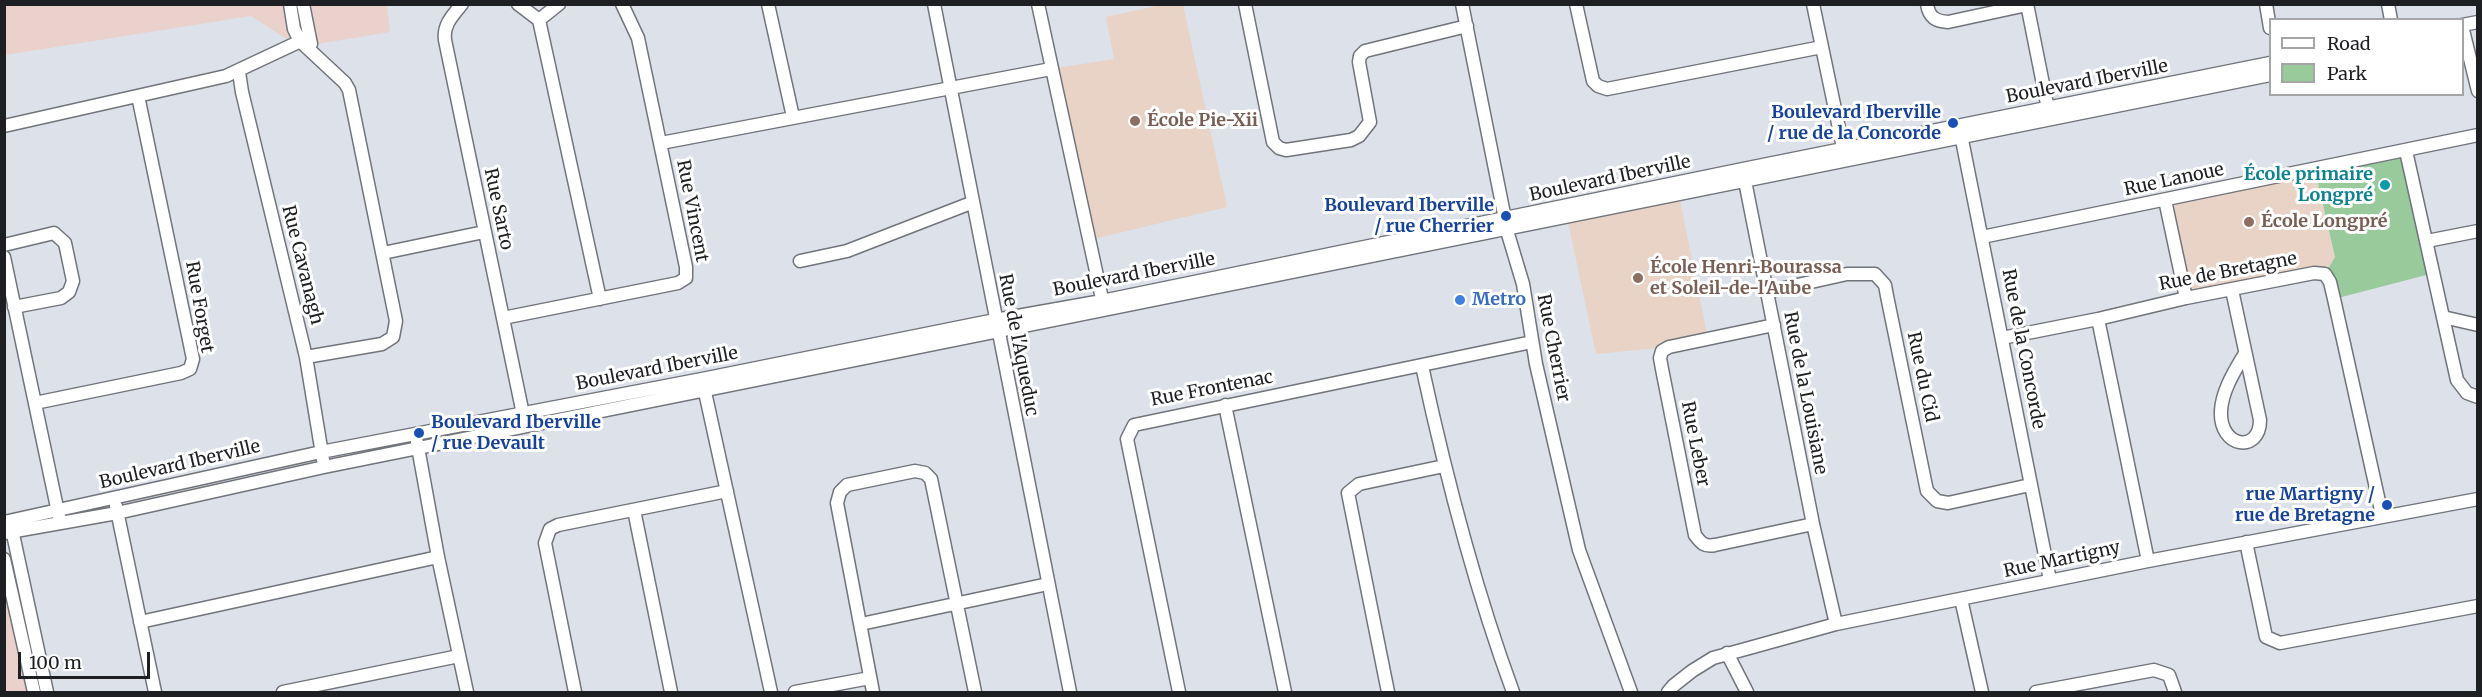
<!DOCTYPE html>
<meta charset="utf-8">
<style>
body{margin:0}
#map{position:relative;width:2482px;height:697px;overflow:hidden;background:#dde1e9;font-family:Merriweather,serif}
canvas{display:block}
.frame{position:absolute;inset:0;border:6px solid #1e1f22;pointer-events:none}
.legend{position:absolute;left:2269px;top:18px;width:195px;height:78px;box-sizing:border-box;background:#fff;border:2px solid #a5a5a7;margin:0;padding:8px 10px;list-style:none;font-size:18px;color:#1e1f22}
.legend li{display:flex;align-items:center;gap:12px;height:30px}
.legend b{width:30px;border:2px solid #a5a5a7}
.scale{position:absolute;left:18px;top:652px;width:132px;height:27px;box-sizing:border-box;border:3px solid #1e1f22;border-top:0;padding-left:8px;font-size:18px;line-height:21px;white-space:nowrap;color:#1e1f22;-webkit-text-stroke:4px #fff;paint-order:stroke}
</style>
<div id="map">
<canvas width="2482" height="697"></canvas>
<div class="frame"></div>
<ul class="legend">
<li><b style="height:8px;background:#fff"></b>Road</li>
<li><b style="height:16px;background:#99ca9c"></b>Park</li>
</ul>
<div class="scale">100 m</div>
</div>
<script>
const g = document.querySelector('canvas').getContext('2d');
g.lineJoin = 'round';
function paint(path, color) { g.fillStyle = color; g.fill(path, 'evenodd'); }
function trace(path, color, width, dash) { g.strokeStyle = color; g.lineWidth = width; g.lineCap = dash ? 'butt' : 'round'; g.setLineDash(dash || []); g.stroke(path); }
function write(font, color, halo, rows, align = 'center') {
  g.font = font + ' Merriweather,serif'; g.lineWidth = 6; g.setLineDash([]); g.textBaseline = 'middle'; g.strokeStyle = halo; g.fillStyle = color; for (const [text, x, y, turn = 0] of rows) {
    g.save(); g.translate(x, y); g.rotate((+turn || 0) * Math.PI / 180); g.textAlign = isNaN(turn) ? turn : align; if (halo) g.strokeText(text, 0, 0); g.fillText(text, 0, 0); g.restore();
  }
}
const commercial = new Path2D(`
 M5,5H387L390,32L299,47L251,16L5,55Z
 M5,559L34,692H5Z`);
const education = new Path2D(`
 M1161,5H1183L1227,207L1089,240L1051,69L1114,59L1106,17Z
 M2315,170L2335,257L2325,274L2186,298L2165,200Z
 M1679,195L1708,339L1669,347L1596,354L1567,217Z`);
const green = new Path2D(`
 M2406,151L2434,273L2334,299L2325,274L2335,257L2315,170Z`);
const minor = new Path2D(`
 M290,4L294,29L300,41L345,83L349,90L396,321L393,337L382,344L306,357
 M303,4L311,44
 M462,4C452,16 443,25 445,40L524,419
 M518,4L539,20L600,299
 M768,4L793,117
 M934,4L1070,692
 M1038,4L1104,308
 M1245,4L1273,142L1279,148L1286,150L1351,140L1359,136L1370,122L1359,62L1360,56L1365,51L1467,26
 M1462,4L1508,234L1523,284L1536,364L1579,550L1631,692
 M1576,4L1593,81L1598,86L1607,89L1822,47
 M1813,4L1845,157
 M1927,4C1929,18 1936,21 1948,22L2027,5
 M2027,4L2049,114
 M2266,4L2270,28
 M2388,4L2391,20
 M539,20L559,4
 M2462,25L2478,22
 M2462,26L2478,91
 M239,72L242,92L306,357L323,460
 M4,126L226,76L307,38
 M1960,130L2050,580
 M661,143L1051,69
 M2406,151L2457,380L2467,393L2478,397
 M1744,176L1813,524L1836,624
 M2165,200L2186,298
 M1982,237L2478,135
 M2427,241L2478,231
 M4,245L54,233L65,243L73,281L69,292L61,298L14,307
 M383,253L484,232
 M4,257L59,517
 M800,261L847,251L971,203
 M2232,290L2260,420C2260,454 2219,448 2221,411C2222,391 2234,372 2244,355
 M1766,292L1847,274H1875L1885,285L1887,296L1927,491L1937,501L1948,503L2030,485
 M2443,317L2478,325
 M503,318L678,283L686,278V267L638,38L622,4
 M2098,319L2148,561
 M1774,325L1669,347L1662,351L1660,358L1662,369L1695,535C1701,543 1704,547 1715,545L1813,524
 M2002,338L2098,319L2186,298L2314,273L2325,274L2330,282L2334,299L2382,515
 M1422,366C1446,477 1474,586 1513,692
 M703,383L771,692
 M35,403L181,373L190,369L193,359L138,96
 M1225,405L1285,692
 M417,442L438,557L467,692
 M116,506L155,692
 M634,510L671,692
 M4,522L321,452L702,379L995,320L1102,301L1743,169L2270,63
 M11,525L47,692
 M4,533L117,513L324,467L2270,75
 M2246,542L2266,637L2280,643L2478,606
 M4,559L34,692
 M1961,599L1982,692
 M140,622L438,557
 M861,624L1048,584
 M1727,653L1747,692
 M283,692L459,656
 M575,692L545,543L550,529L558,525L727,491
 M795,692L870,678
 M873,692L837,503L840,492L847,485L915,471L925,473L931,479L975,692
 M1179,692L1127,439L1134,425L1532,342
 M1388,692L1348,493L1359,484L1444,466
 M1668,692L1673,686L1692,671L1713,658L1836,624L2148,561L2478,499
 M2036,692L2154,670L2169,675L2175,692`);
const markers = [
 [1135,121,6,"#8d6e63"],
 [1953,123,6,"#1a4fb4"],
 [2385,185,6,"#0f9aa8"],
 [1506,216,6,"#1a4fb4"],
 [2249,222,6,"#8d6e63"],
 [1638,278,6,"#8d6e63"],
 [1460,300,6,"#3f7fe0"],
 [419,433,6,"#1a4fb4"],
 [2387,505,6,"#1a4fb4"]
];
const streetNames = [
 ["Boulevard Iberville",2087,82,-11],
 ["Boulevard Iberville",1610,179,-12],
 ["Rue Lanoue",2174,180,-12],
 ["Rue Sarto",498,209,78],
 ["Rue Vincent",692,211,79],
 ["Rue Cavanagh",302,265,76],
 ["Rue de Bretagne",2228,272,-11],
 ["Boulevard Iberville",1134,275,-11],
 ["Rue Forget",199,307,80],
 ["Rue de l'Aqueduc",1018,345,79],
 ["Rue Cherrier",1553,348,79],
 ["Rue de la Concorde",2023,349,79],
 ["Boulevard Iberville",657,369,-11],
 ["Rue du Cid",1922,377,78],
 ["Rue Frontenac",1212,389,-11],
 ["Rue de la Louisiane",1805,393,79],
 ["Rue Leber",1695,444,79],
 ["Boulevard Iberville",180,465,-13],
 ["Rue Martigny",2062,560,-12]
];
const transitNames = [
 ["Boulevard Iberville",1941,113],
 ["/ rue de la Concorde",1941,134],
 ["Boulevard Iberville",1494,206],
 ["/ rue Cherrier",1494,227],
 ["Boulevard Iberville",431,423,"left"],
 ["/ rue Devault",431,444,"left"],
 ["rue Martigny /",2375,495],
 ["rue de Bretagne",2375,516]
];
const educationNames = [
 ["École Pie-Xii",1147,121],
 ["École Longpré",2261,222],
 ["École Henri-Bourassa",1650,268],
 ["et Soleil-de-l'Aube",1650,289]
];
const cultureNames = [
 ["École primaire",2373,175],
 ["Longpré",2373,196]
];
const shopNames = [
 ["Metro",1472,300]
];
paint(commercial, '#ebd1cb');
paint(education, '#e8d3c6');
paint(green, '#99ca9c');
trace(minor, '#71747b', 15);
trace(minor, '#fff', 12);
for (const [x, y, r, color] of markers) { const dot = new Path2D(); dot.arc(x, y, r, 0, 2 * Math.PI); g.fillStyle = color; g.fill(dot); trace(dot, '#fff', 2); }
write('18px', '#1e1f22', '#fff', streetNames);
write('bold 18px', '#164399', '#fff', transitNames, 'right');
write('bold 18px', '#785e54', '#fff', educationNames, 'left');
write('bold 18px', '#0d838f', '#fff', cultureNames, 'right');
write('bold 18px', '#366cbe', '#fff', shopNames, 'left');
</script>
